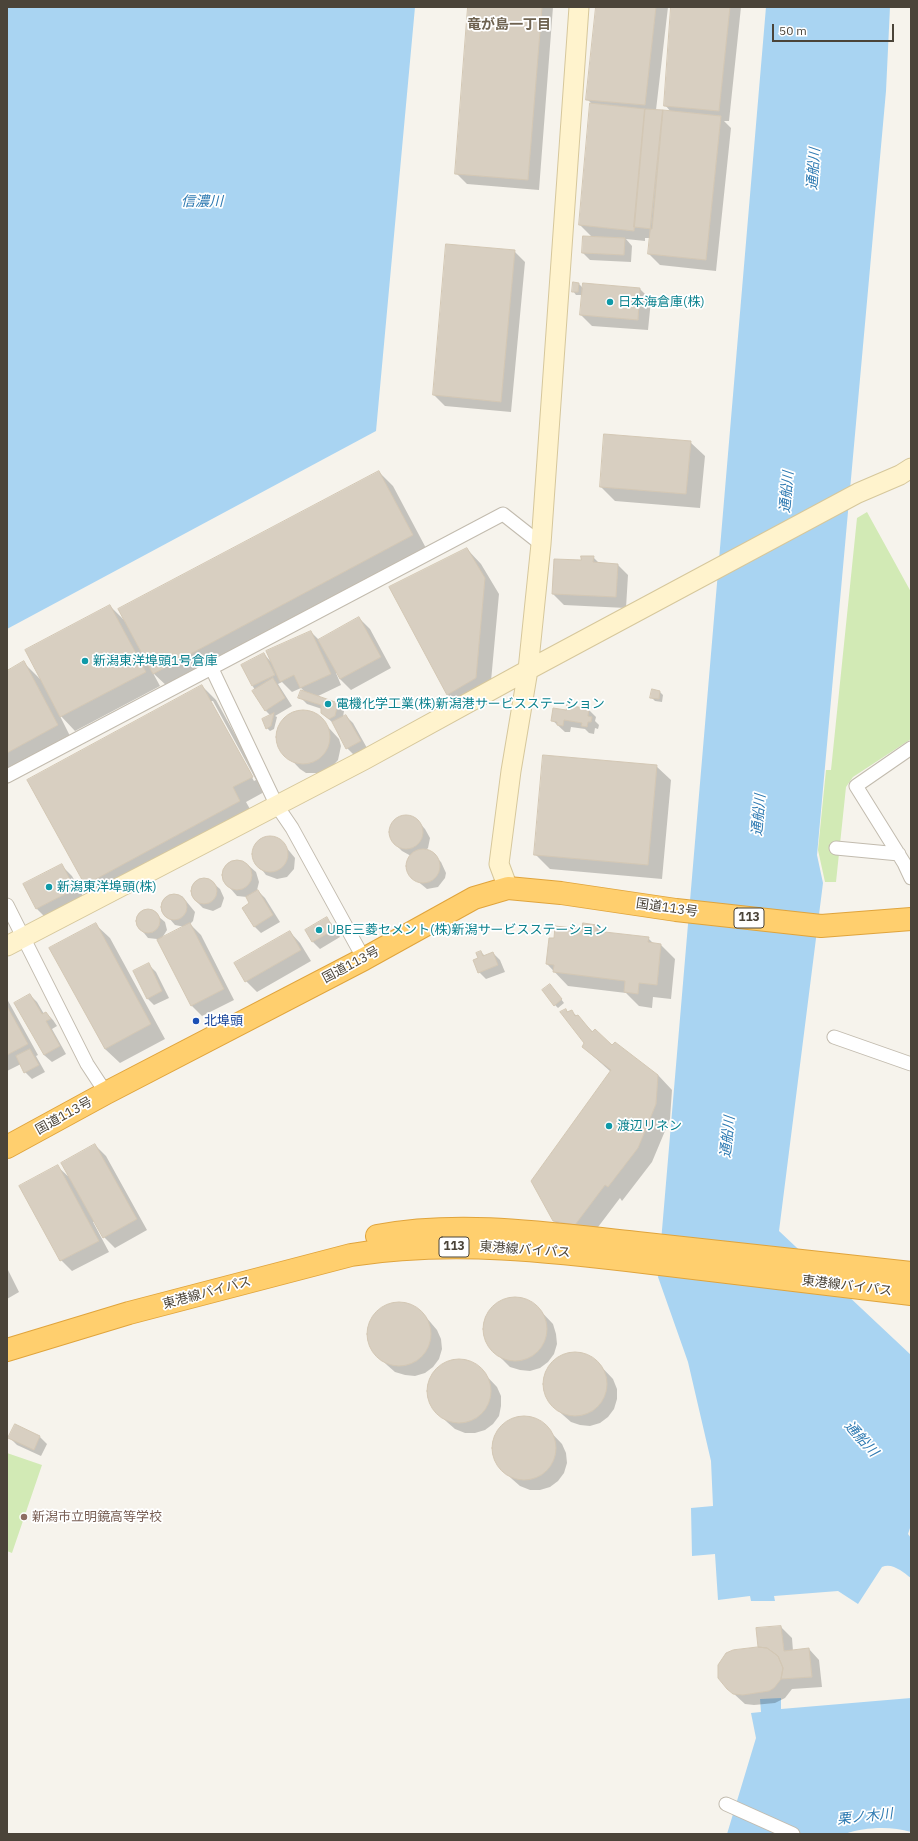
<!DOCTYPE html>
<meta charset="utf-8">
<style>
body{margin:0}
#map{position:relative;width:918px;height:1841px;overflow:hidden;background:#f6f3ec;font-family:"IBM Plex Sans",sans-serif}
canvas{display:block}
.frame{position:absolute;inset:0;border:8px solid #4b4439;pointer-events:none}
.scale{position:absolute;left:772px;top:24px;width:122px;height:18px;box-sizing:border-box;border:2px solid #4b4439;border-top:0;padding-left:5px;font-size:12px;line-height:14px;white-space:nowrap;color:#4b4439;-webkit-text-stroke:3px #fff;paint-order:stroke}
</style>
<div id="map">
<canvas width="918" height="1841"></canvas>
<div class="frame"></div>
<div class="scale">50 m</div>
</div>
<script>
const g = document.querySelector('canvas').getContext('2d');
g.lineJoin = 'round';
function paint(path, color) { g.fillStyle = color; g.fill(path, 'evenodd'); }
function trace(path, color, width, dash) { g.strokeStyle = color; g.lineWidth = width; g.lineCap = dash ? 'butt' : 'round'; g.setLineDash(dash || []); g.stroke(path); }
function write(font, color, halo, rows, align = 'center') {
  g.font = font + ' "IBM Plex Sans","Noto Sans JP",sans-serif'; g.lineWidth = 3.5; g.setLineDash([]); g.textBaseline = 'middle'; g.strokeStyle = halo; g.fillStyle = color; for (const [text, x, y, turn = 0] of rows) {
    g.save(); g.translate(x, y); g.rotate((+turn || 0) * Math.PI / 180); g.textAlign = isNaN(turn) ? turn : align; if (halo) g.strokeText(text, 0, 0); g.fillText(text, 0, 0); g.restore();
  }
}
const green = new Path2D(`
 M867,512L911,592V739L853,777L846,787L836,882H825L818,850L826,770H831L857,518Z
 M7,1453L42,1465L12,1553L7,1551Z`);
const water = new Path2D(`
 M7,7H415L376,431L7,629Z
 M766,7H890L886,91L817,855L823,883L779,1231L911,1355V1525L908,1534L911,1538V1578C903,1572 892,1562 882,1567L858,1604L838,1591L774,1596L775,1601H751L750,1596L718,1600L715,1554L692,1556L691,1508L713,1506L711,1461L688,1362L658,1277Z
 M781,1698V1709L911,1698V1832C891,1826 865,1827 845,1834H727L756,1738L751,1713L761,1712L760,1699Z`);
const shadow = new Path2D(`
 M469,7H553L539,190L467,184L456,173Z
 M597,7H668L656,110L671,112L665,105L672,7H741L729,121H724L731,128L716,271L660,265L649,254L652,238H645V241L626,239L632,246L631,262L590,260L583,253L592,237L580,225L591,103L587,99Z
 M447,245L514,251L525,262L511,412L445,406L434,395Z
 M579,284L583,288L640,289L651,300L648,330L592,326L581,315L582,295H576L573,291Z
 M690,442L705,456L700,508L615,501L601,487Z
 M379,472L393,486L427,550L168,687L153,673L160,686L75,731L59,714L72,740L7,775V672L24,663L40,679L110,606L125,621Z
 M467,549L481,564L499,594L490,692L462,709L448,695L390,587Z
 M593,557L600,564H617L628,575L626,608L564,605L553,594L582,561Z
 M359,618L370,629L391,668L351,690L340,679L337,673H336L341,685L316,697L337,704L344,711L343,717L346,716L353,723L367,748L354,755L347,748L333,723L322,713V709L307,704L300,697L306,693L301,688L292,692L282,682L278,684L292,706L275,716L277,717L274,729L270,731L267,728L271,716L265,710L242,665L264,654L272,663L311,632L319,640Z
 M202,686L216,700L266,791L246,802L254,816L100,899L85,885ZM210,701H213L256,780L254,781Z
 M653,691L660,692L663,695L662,702L655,701L651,697Z
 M589,710L596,717L595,721L599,725L598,729L595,728L594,734L589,733L585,729L571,727L570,732H565L552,720L567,711Z
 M297,712H312L318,716L339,739L341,746L338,760L328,771L321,773H306L300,769L279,747L277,739L280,725L290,714Z
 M656,766L671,780L662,879L550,869L535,854Z
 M409,817L418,821L425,829L430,838L428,848L425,851L434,855L441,862L446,873L445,878L438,887L427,889L410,875L407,864L411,856L402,851L395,844L390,834L392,825L399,818Z
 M271,837L281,841L295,858L294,869L287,877L277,879L266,875L253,858L254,848L261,839Z
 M239,860L248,865L256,872L259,882L257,890L265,898L280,922L261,933L254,926L251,903L247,897L237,896L223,880V870L229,862Z
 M61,865L72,876L85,900L48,920L37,909L24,885Z
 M203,879L212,882L220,889L224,898L221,907L213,911L203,908L196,901L191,892L194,883Z
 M172,894L182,896L195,912L193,921L190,924L201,935L234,1000L202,1016L191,1005L157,939L148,938L136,923L137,916L143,910H151L165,922L167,930L162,938L185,927L175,925L162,910L164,900Z
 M327,919L334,926L340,937L320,949L313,942L306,930Z
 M95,924L110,938L165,1039L120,1063L105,1049L50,948Z
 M596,926L604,933L648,938L654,944L661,945L675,959L671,999L653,997L652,1008L639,1006L626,993L568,986L547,964L555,939Z
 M290,932L300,943L311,961L257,992L246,981Z
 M481,952L485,956L493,953L500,960L505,972L486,979L479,972Z
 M148,964L156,972L169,998L154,1005L147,998Z
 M553,988L564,1003L558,1008L555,1005Z
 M30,995L37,1002L44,1014L46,1013L53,1020L57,1026L52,1029L66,1054L52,1062L44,1055Z
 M7,999L38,1055L36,1056L45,1072L32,1079L25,1072L21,1064L7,1071Z
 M566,1010L568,1012L571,1011L577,1016L593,1032L612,1047L658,1075L672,1090L670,1119L652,1162L622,1201L620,1198L589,1239L568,1235L554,1221L611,1072L583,1047L585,1043Z
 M95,1145L106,1156L147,1230L115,1248L104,1237L95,1221L93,1222L109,1252L72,1271L61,1260L57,1166L70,1178Z
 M7,1268L19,1292L7,1299Z
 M516,1298L526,1300L535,1305L553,1324L556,1334L557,1344L554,1354L548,1362L540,1368L530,1371L520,1370L510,1367L503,1360L491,1349L486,1340L484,1330L485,1320L490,1310L497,1303L506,1299Z
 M401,1303L411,1305L420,1310L437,1330L441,1339L442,1349L439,1359L433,1367L425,1373L415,1376L405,1375L395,1372L387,1365L376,1354L371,1345L369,1335L370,1325L374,1316L382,1309L391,1304Z
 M576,1353L586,1355L595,1360L613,1379L617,1389V1399L614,1409L608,1417L600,1423L590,1426L580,1425L571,1422L563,1415L551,1404L546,1395L544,1385L545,1375L550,1366L557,1358L566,1354Z
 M461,1360L471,1362L479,1368L497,1387L501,1396V1406L499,1416L493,1424L485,1430L475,1433H465L455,1429L447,1422L436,1411L431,1402L428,1392L430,1382L434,1373L441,1366L451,1361Z
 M526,1417L536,1420L544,1425L562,1444L566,1453L567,1463L564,1473L558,1481L550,1487L540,1490H530L520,1486L512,1479L501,1468L496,1459L493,1449L495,1439L499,1430L506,1423L515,1418Z
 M40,1437L47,1444L41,1456L17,1445L10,1438Z
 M781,1627L792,1638L793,1651L809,1649L819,1660L822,1687L792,1689L785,1698L775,1703L754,1705L745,1704L722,1683Z`);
const building = new Path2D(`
 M468,7H542L528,180L455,174Z
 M596,7H656L645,105L586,100Z
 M671,7H730L719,111L664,106Z
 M590,103L645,109L634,231L579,225Z
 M645,109L663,110L652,229L634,227Z
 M663,110L721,116L706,260L648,254Z
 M583,236L625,238L624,255L582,253Z
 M446,244L515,250L501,402L433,395Z
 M573,282L579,283L578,292H572Z
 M583,283L640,288L638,320L580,315Z
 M604,434L691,441L686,494L600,487Z
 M379,471L413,535L153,674L118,609Z
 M467,548L485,578L476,678L447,695L389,587Z
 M581,556H594L593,562L618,564L616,597L552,594L554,559L581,560Z
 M110,605L146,672L60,717L25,650Z
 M359,617L381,657L340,679L318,640Z
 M311,631L331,674L300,688L294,675L280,682L266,651Z
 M264,653L275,675L252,686L241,665Z
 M24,661L58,725L7,753V671Z
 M273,678L285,698L265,711L252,691Z
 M202,685L253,777L233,787L240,801L85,885L27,780Z
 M652,689L660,691L659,699L650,698Z
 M301,690L338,703L335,716L329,719L321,713V705L298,698Z
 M567,705L589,709L588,716L592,717L591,722H588L587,727L581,726L582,723L564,720L563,726L557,725V722L551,721L553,708L566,710Z
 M276 737a27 27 0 1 1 54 0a27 27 0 1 1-54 0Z
 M274,713L271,726L266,729L262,719Z
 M346,715L361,741L346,749L332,722Z
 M543,755L657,765L648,865L534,855Z
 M389 832a17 17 0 1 1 34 0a17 17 0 1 1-34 0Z
 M252 854a18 18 0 1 1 36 0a18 18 0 1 1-36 0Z
 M406 866a17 17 0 1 1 34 0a17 17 0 1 1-34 0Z
 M222 875a15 15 0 1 1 30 0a15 15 0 1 1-30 0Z
 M62,864L75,889L36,909L23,884Z
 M191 891a13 13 0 1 1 26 0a13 13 0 1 1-26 0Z
 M258,890L273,915L254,927L242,908L249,903L246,897Z
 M161 907a13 13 0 1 1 26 0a13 13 0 1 1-26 0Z
 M136 921a12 12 0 1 1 24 0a12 12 0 1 1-24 0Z
 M327,917L334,930L312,942L305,930Z
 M96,923L151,1024L105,1049L49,948Z
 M190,923L224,989L191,1006L157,940Z
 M583,923L597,925L596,931L649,937L648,942L661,944L657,985L639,983L638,994L624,992L625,981L553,972L554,965L546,964L549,938H554L555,926L582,929Z
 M290,931L301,950L245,982L234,963Z
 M481,951L483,956L493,952L498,965L478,973L473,960L478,958L476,953Z
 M149,963L162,991L147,999L133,971Z
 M550,984L562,999L554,1006L542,990Z
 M30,994L42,1014L46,1012L51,1019L46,1021L60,1046L44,1055L14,1003Z
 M7,1006L28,1044L7,1055Z
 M566,1009L567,1012L572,1010L575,1016L578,1015L592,1032L595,1029L612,1045L615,1042L658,1075L656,1104L638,1148L608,1187L605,1185L575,1225L553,1221L531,1181L611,1070L582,1047L584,1043L560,1012Z
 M30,1049L39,1065L24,1073L16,1056Z
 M95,1144L137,1219L103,1238L61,1163Z
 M58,1165L99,1241L60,1261L19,1186Z
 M483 1329a32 32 0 1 1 64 0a32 32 0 1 1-64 0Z
 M367 1334a32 32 0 1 1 64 0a32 32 0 1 1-64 0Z
 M543 1384a32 32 0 1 1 64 0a32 32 0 1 1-64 0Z
 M427 1391a32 32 0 1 1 64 0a32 32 0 1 1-64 0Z
 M492 1448a32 32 0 1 1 64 0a32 32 0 1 1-64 0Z
 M15,1424L40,1436L34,1450L8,1438Z
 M781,1626L784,1651L809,1648L812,1677L781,1679L783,1668L778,1656L767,1648L758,1647L756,1628Z
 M758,1647L767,1648L778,1656L783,1668L781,1679L774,1688L769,1691L743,1695L733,1694L727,1689L718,1678V1665L726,1653L733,1650Z`);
const street = new Path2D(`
 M212,669L277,806L292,828L364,959
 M911,748L856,786L904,863L911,878
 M7,776L503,514L541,544
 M836,848L899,854
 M7,905L87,1064L106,1093
 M834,1037L911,1064
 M726,1804L793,1834`);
const secondary = new Path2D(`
 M508,888L499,864L511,771L528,670L541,544L579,7
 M7,946L364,760L528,670L858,493L900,475L911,468`);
const highway = new Path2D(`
 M7,1147L106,1093L364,959L474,898L508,888L561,893L676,910L821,926L911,919
 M377,1236C462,1220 552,1234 637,1243C728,1253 820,1263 911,1273
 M7,1350L129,1313L351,1255C452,1239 552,1251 652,1263C739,1273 825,1284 911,1294`);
const markers = [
 [610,302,4,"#0f9aa8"],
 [85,661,4,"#0f9aa8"],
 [328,704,4,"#0f9aa8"],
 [49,887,4,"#0f9aa8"],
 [319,930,4,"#0f9aa8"],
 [196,1021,4,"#1a4fb4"],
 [609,1126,4,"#0f9aa8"],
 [24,1517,4,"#8d6e63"]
];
const shields = [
 [749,918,30],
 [454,1247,30]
];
const shieldNames = [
 ["113",749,918],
 ["113",454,1247]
];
const cultureNames = [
 ["日本海倉庫(株)",618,302],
 ["新潟東洋埠頭1号倉庫",93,661],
 ["電機化学工業(株)新潟港サービスステーション",336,704],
 ["新潟東洋埠頭(株)",57,887],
 ["UBE三菱セメント(株)新潟サービスステーション",327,930],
 ["渡辺リネン",617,1126]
];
const streetNames = [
 ["国道113号",667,908,8],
 ["国道113号",351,965,-28],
 ["国道113号",64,1116,-29],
 ["東港線バイパス",525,1250,4],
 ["東港線バイパス",847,1286,7],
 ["東港線バイパス",207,1293,-15]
];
const transitNames = [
 ["北埠頭",204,1021]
];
const educationNames = [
 ["新潟市立明鏡高等学校",32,1517]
];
const neighbourhoodNames = [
 ["竜が島一丁目",509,25]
];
const waterNames = [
 ["通船川",814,169,-86],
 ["信濃川",202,202],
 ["通船川",787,492,-85],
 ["通船川",759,815,-85],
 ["通船川",728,1137,-84],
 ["通船川",861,1439,48],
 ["栗ノ木川",865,1817,-6]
];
paint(green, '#d2eab5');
paint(water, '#a9d4f2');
paint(shadow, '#0003');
paint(building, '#d8cfc1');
trace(building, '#d3c7b4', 1);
trace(street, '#c2bbae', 15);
trace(secondary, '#d6c79b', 21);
trace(highway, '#e0a43c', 24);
trace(street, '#fff', 13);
trace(secondary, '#fff3cd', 19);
trace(highway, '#ffcf6e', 22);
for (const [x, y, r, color] of markers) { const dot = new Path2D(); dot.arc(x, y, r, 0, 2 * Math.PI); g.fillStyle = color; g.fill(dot); trace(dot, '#fff', 1.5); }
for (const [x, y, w] of shields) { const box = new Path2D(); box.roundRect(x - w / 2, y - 10, w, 20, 3); g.fillStyle = '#fff'; g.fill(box); trace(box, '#4b4439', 1); }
write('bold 12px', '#4b4439', null, shieldNames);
write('13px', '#0d838f', '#fff', cultureNames, 'left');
write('13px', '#4b4439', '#fff', streetNames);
write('13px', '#164399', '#fff', transitNames, 'left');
write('13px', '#785e54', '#fff', educationNames, 'left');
write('bold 14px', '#6e6250', '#fff', neighbourhoodNames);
write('italic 14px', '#2e7ab2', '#fff', waterNames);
</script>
